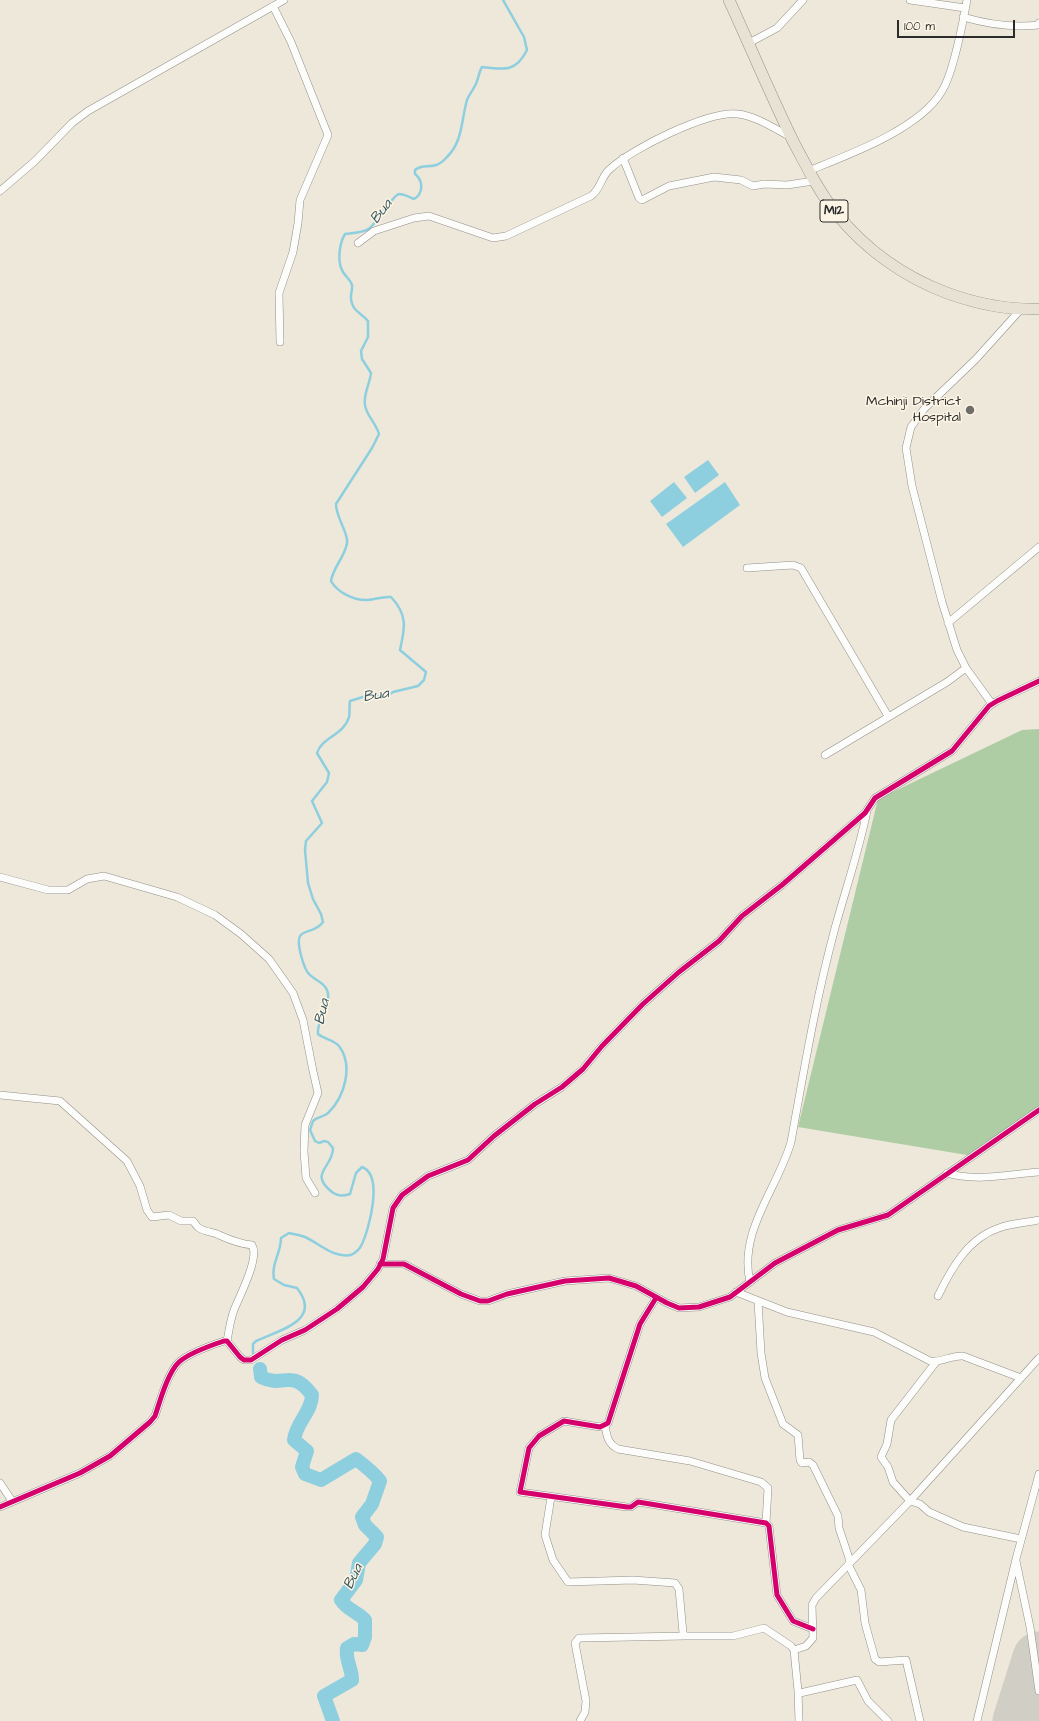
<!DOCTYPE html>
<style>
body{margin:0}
#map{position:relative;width:1039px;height:1721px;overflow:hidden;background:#eee8db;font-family:"Architects Daughter",sans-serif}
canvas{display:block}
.scale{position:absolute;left:897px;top:20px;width:118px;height:18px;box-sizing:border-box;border:2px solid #2b2b2b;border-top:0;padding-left:5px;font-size:12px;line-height:14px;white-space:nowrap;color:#2b2b2b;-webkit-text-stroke:3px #fcf5e5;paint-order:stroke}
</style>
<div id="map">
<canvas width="1039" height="1721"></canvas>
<div class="scale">100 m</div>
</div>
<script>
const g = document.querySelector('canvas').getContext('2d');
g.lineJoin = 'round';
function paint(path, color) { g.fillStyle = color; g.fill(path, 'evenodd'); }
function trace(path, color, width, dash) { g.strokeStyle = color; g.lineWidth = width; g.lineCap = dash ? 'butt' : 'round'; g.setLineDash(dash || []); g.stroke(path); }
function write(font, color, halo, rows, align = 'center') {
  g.font = font + ' "Architects Daughter",sans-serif'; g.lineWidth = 3; g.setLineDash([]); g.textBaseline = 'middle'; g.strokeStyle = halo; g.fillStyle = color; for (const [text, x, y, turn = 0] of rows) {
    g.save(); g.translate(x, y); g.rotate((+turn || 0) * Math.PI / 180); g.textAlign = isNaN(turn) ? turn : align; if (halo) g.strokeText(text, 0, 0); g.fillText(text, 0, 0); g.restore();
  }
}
const forest = new Path2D(`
 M1039,729V1108L973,1156L798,1127L878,799L1022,730Z`);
const water = new Path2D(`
 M708,460L719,475L695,493L684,477Z
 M674,482L687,498L662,517L650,501Z
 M725,482L740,505L683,547L666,524Z`);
const stream = new Path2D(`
 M253,1353V1344L256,1341C279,1330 323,1321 297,1288L284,1285L274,1279C271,1264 281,1253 281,1238L289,1233C294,1234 300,1235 305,1237C320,1244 333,1258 351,1255C355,1253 360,1249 362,1244C369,1229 384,1175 362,1167L356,1173L350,1194C344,1196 337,1196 332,1192C308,1173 333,1168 333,1148L328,1142L324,1141L319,1143L315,1141L310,1130L313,1121C318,1116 325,1117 329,1112C344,1097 354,1066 339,1046C334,1040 324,1039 318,1034C316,1020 333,1004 327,990C324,982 314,980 309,974C304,969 296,943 300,936C305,929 315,933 323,922L321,914L313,899L308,883L305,850L306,841L322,823L312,801L327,782L329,773L317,753C322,737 344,735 349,717C350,713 349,706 350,701L366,696H387L393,692L418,686L424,680L426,672L400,650C405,628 408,615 391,597C382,596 374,600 366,600C353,600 337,592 331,581C333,567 345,557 347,543C349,534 336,518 336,504L372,448L379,434C376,423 366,415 365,405C363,395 370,383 371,373L362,359L361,351L368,337V321C363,315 356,312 353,306C348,296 353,293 352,285C350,279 346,277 343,272C337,262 339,244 345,234C353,233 364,233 370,228C377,222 393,195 399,194C404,194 409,197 414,199C423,194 424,181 415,174V170C425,161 433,173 447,157C463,141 461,121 467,100C469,94 475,88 477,81C479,76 479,72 482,67C505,70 516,72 527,50L524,37L503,0`);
const river = new Path2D(`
 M260,1369L261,1377C284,1389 291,1367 312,1395C312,1412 296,1422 294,1440L307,1451L302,1467L305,1474L321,1480L356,1459C364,1465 374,1473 380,1481L372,1504L362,1517L365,1525L377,1537L375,1544L359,1563L356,1580L341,1600C347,1610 358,1612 365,1620V1637L362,1645L354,1644L347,1648C345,1660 352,1668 352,1680L324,1696L333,1721`);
const runway = new Path2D(`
 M1019,1721L1039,1658`);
const minor = new Path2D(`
 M910,0L965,8
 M273,6L291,42L328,135L300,200L298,223L293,252L279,293L280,342
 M963,17C987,24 1013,28 1038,25L1039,23
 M749,43L777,28L803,0
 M623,158L639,198L642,200L669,186L714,177L741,180L753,186L764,184L787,185L814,181
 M808,171C848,155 920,129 942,91C953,73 963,22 967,0
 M0,191L35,161L72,123L88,111L284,0
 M358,243L374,231L414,218L429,216L493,238L506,236L591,196C601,189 601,176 610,169C631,149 709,110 738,114C756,116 775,129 791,137
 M747,568L793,565L801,568L888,716
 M948,623L1039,547
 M992,704L966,668L957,650L942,602L912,486L906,448L911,427L924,409L976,359L1022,308
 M825,755L947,682L966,668
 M0,877L48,890H68L87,879L104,876L177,897L215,915L241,934L269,959L293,993L303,1020L313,1071L318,1093L305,1125L304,1151L306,1178L315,1193
 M0,1095L60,1101L127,1161L140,1186L147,1210L152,1217L169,1215L181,1221H193C195,1223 196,1226 199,1228C205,1232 213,1232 219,1235C230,1240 240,1244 252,1245C260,1258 239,1297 234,1310C230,1321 229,1331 227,1341
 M947,1173C974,1182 1011,1174 1039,1172
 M380,1264H404L461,1294L480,1301H488L507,1294L565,1281L609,1278L636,1286L667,1303L679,1308L699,1307L730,1297L775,1263L838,1230L888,1215L1039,1110
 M750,1282C738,1231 778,1188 791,1142C804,1070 816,998 835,928C846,888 859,851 867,811
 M736,1292L787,1312L874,1332L930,1361C941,1363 951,1355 963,1356L1021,1378
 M938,1296C951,1269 968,1238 999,1228C1012,1223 1026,1223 1039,1220
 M656,1298L640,1324L608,1423L600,1427L564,1421L539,1436L529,1448L520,1492L627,1507H631L638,1502L766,1523L769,1526L777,1595L793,1621L813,1629
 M758,1301L761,1353L765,1378L783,1424L798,1435L800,1460L802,1463L809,1462L813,1465L838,1516L839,1528L849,1558V1566L861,1590L865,1623L875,1659L879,1662L906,1660L920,1721
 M936,1362L891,1420L887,1444L881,1457L888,1467L893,1482L910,1501L920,1504L929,1512L963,1527L1021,1539
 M605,1426C607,1437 608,1444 618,1449L690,1461L761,1482L768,1488L766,1523
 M0,1483L12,1501
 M551,1497L545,1535L553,1560L568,1582L633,1580L675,1583L679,1589L683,1633L685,1636H733L764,1628L791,1646L794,1650L798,1691L800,1693L857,1680L868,1701L888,1721
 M0,1507L80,1473L110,1456L150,1422L155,1416C160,1401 168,1372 179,1362C189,1353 212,1345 224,1341H227L240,1357L244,1360H251L282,1340L305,1330L337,1309L363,1287L378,1269L383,1259L393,1208L402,1195L428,1176L468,1160L494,1136L535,1104L562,1087L583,1069L602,1046L643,1004L679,972L719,941L742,916L782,885L865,813L875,798L952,751L989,706L997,701L1039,681
 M1016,1561L1030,1627L1039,1691
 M794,1650L806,1646L813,1638L812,1605L816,1598L910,1501L1039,1358
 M798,1691L799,1721
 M580,1721L585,1712L586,1701L575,1643L579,1638L685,1636
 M977,1721L1016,1559L1039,1474`);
const trunk = new Path2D(`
 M729,0C751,48 771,96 794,143C807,167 819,192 836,213C865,249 904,277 947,293C977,304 1007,310 1039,309`);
const cycleway = new Path2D(`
 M380,1264H404L461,1294L480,1301H488L507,1294L565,1281L609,1278L636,1286L667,1303L679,1308L699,1307L730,1297L775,1263L838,1230L888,1215L1039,1110
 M656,1298L640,1324L608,1423L600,1427L564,1421L539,1436L529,1448L520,1492L627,1507H631L638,1502L766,1523L769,1526L777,1595L793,1621L813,1629
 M0,1507L80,1473L110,1456L150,1422L155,1416C160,1401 168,1372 179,1362C189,1353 212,1345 224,1341H227L240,1357L244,1360H251L282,1340L305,1330L337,1309L363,1287L378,1269L383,1259L393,1208L402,1195L428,1176L468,1160L494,1136L535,1104L562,1087L583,1069L602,1046L643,1004L679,972L719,941L742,916L782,885L865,813L875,798L952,751L989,706L997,701L1039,681`);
const markers = [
 [970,410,5,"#6f6d69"]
];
const shields = [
 [834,211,28]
];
const shieldNames = [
 ["M12",834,211]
];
const poiNames = [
 ["Mchinji District",961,402],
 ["Hospital",961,418]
];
const waterNames = [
 ["Bua",382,212,-52],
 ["Bua",376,696,-9],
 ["Bua",323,1012,-77],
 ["Bua",354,1577,-64]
];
paint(forest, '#aecda5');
paint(water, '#8dcfdf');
trace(stream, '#8dcfdf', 2.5);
trace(river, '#8dcfdf', 14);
trace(runway, '#d1cec6', 53);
trace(minor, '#928f89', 8);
trace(trunk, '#928f89', 12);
trace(minor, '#fcfcfa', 7);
trace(trunk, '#e8e2d5', 11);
trace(cycleway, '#d6006c', 5);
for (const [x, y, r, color] of markers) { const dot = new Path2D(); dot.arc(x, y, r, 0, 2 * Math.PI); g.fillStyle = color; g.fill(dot); trace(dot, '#fcf5e5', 1.5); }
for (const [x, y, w] of shields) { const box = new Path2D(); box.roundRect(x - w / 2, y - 11, w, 22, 3); g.fillStyle = '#fcf5e5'; g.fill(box); trace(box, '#2b2b2b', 1); }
write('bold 13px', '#2b2b2b', null, shieldNames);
write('14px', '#2b2b2b', '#fcf5e5', poiNames, 'right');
write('italic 15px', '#3c5962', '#fcf5e5', waterNames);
</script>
